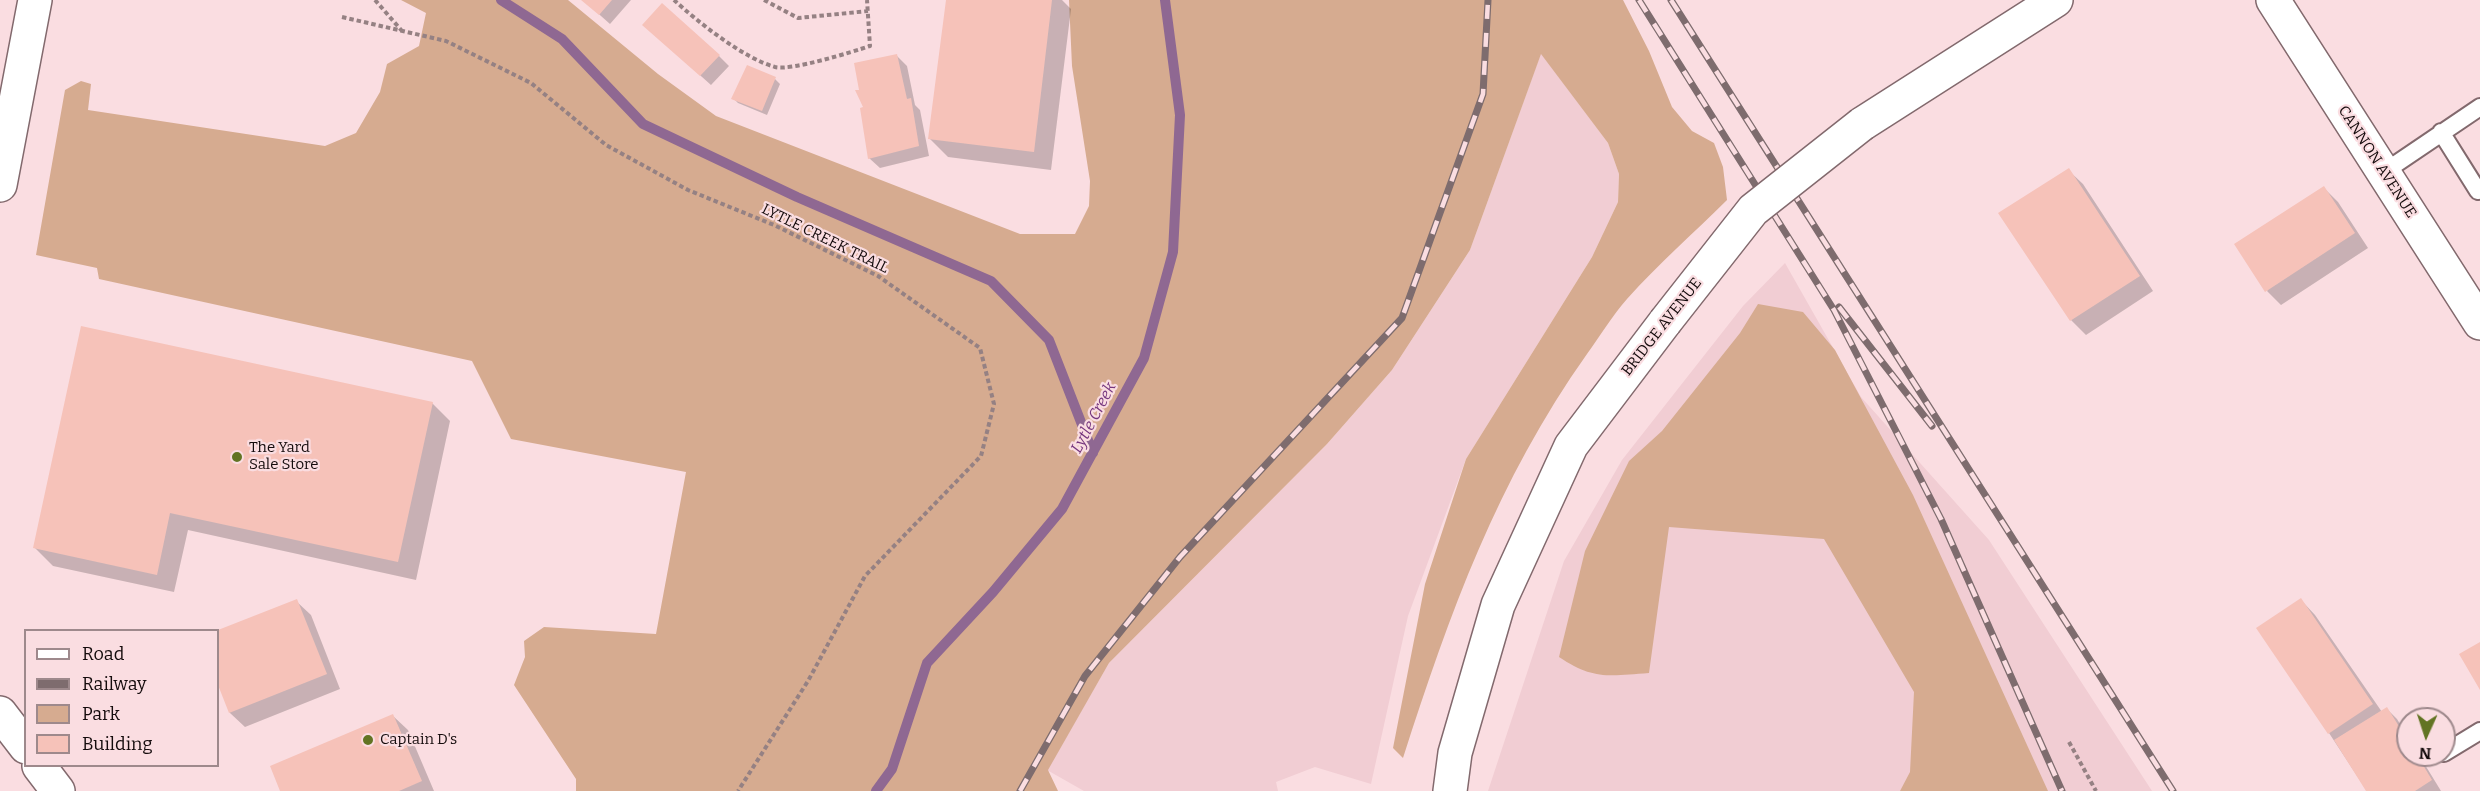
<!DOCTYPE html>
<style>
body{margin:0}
#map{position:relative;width:2480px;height:791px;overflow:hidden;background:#fadde1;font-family:Bitter,serif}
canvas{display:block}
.legend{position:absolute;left:24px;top:629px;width:195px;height:138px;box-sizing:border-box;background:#fadde1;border:2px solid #9e898c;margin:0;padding:8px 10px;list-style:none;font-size:18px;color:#140b0c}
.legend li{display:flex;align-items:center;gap:12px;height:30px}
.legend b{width:30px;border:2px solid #9e898c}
.north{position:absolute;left:2396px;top:707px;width:60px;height:60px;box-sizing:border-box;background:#fadde1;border:2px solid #9e898c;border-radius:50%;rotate:183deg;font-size:16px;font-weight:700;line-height:24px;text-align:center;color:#140b0c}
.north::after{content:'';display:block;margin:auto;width:21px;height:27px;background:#627423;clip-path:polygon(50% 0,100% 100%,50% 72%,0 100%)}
</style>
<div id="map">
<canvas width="2480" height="791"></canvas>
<ul class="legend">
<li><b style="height:8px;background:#fff"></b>Road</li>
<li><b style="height:8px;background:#7e6c6e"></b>Railway</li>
<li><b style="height:16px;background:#d6ab90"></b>Park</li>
<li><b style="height:16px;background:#f6c2b9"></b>Building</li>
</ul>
<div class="north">N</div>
</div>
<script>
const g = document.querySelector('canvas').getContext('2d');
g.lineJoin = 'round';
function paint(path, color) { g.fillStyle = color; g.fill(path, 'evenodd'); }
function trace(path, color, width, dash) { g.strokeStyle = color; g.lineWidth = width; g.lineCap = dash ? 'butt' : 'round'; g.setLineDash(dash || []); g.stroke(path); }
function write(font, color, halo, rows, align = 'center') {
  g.font = font + ' Bitter,serif'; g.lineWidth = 4.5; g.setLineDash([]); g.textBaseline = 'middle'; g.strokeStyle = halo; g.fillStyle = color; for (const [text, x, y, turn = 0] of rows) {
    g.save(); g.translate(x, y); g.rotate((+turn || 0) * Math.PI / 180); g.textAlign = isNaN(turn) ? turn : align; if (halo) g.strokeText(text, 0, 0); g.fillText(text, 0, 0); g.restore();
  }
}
const built = new Path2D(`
 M1541,53L1608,143L1619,174L1618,202L1592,257L1466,459L1408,616L1371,784L1315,767L1276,782L1278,791H1084L1047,770L1109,663L1327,444L1392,370L1470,250Z
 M1785,263L1861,397L1989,540L2152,791H1488L1564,561L1622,460L1743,306Z`);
const green = new Path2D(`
 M401,0H568L658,74L716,116L1020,234H1075L1089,206L1090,181L1072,66L1069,0H1623L1649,51L1672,107L1692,131L1714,143L1723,167L1727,200C1694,233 1658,264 1627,299C1612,316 1600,336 1587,354C1497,481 1450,612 1403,758L1393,748L1425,584L1466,459L1592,257L1618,202L1619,174L1608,143L1541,54L1470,250L1392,370L1327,444L1109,663L1048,770L1058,791H576V779L514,685L525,657L524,641L544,627L656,634L686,472L511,439L472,361L99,279L97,268L36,255L65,90L81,81L91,84L88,110L325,146L356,133L380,92L387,64L419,46L426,13Z
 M1758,304L1803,312L1835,350L1913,495L2048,791H1900L1910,772L1914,692L1824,539L1669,527L1649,673C1609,676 1593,680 1559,657L1585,551L1629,461L1662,431L1740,333Z`);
const shadow = new Path2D(`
 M583,0H631L610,24Z
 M948,0H1062L1071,9L1051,170L948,157L930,139Z
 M655,35L719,56L729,66L711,85Z
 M897,56L907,66L915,105L920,110L929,156L880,168L869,158L864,108L857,92Z
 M775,79L780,84L767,115L738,103L733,98Z
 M2068,170L2083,184L2153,291L2086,335L2071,320L2001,213Z
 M2324,188L2338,202L2368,248L2281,305L2267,291Z
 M432,403L450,421L416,580L188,530L174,592L53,566L35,548Z
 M2301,600L2315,615L2382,712L2387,709L2397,719L2408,737V755H2419L2441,791H2367L2329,733Z
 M296,601L311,615L340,689L245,727L230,713L218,681V632Z
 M393,716L408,730L434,791H282Z`);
const stream = new Path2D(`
 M501,0L562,39L643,124L797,197L991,281L1049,340L1093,453
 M876,791L892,769L927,663L993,592L1062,509L1144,358L1173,252L1180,115L1165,0`);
const building = new Path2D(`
 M581,0H612L599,15Z
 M946,0H1052L1034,152L928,139Z
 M662,3L720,55L700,76L642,25Z
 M897,54L907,99L911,98L919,146L868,159L860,108L863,107L855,90H859L854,63Z
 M747,65L776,77L762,111L731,99Z
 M2069,168L2140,276L2070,321L1998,213Z
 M2324,186L2355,233L2265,292L2234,244Z
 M81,326L433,402L398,562L170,513L157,575L33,548Z
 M2301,598L2373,704L2328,734L2256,628Z
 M297,599L327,674L229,713L218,685V630Z
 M2480,642V690L2459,654Z
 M2387,707L2408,741V755H2417L2432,780L2415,791H2366L2334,740Z
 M393,714L422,781L399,791H280L270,766Z`);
const path = new Path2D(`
 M375,0L402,31
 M674,0C698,22 743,58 775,67C791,71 852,52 870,46L867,0
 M764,0L798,18L868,11
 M342,17L446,41L531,83L606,145L688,190L774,225L878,276L980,348L994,404L981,456L865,576L808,681L738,791
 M2069,742L2096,791`);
const service = new Path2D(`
 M2441,132L2478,191L2480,189
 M2384,172L2480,107
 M2444,753L2480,731`);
const minor = new Path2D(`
 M2273,0L2480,323
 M0,185L35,0`);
const tertiary = new Path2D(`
 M1862,124L2056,0
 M1450,791L1455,753L1498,605L1571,446L1665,322`);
const primary = new Path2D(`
 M0,713L26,747
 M39,766L58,791`);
const rail = new Path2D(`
 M1639,0L1834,310L1941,519L2062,791
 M1671,0L2173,791
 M1839,307L1932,426
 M1020,791L1085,676L1180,557L1402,318L1483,94L1488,0`);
const tertiaryBridge = new Path2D(`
 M1665,322L1753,210L1862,124`);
const markers = [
 [237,457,6,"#627423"],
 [368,740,6,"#627423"]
];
const streetNames = [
 ["CANNON AVENUE",2377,162,57],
 ["LYTLE CREEK TRAIL",825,239,26],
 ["BRIDGE AVENUE",1662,327,-52]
];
const poiNames = [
 ["The Yard",249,448],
 ["Sale Store",249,465],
 ["Captain D's",380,740]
];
const waterNames = [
 ["Lytle Creek",1094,418,-62]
];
paint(built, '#f1cdd3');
paint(green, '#d6ab90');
paint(shadow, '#0003');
trace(stream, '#8f6892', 10);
paint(building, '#f6c2b9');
trace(service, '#82696d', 20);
trace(minor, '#82696d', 36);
trace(tertiary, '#82696d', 36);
trace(primary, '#82696d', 36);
trace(path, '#958183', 4, [4.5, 3]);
trace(service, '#fff', 16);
trace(minor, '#fff', 33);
trace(tertiary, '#fff', 33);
trace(primary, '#fff', 33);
trace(rail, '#7e6c6e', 7);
trace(rail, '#fadde1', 4.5, [14]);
trace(tertiaryBridge, '#82696d', 36, []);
trace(tertiaryBridge, '#fff', 33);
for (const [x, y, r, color] of markers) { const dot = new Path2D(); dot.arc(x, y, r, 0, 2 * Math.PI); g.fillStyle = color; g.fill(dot); trace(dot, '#fadde1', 2); }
write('15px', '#140b0c', '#fadde1', streetNames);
write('15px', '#140b0c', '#fadde1', poiNames, 'left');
write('italic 16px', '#76367e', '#fadde1', waterNames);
</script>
